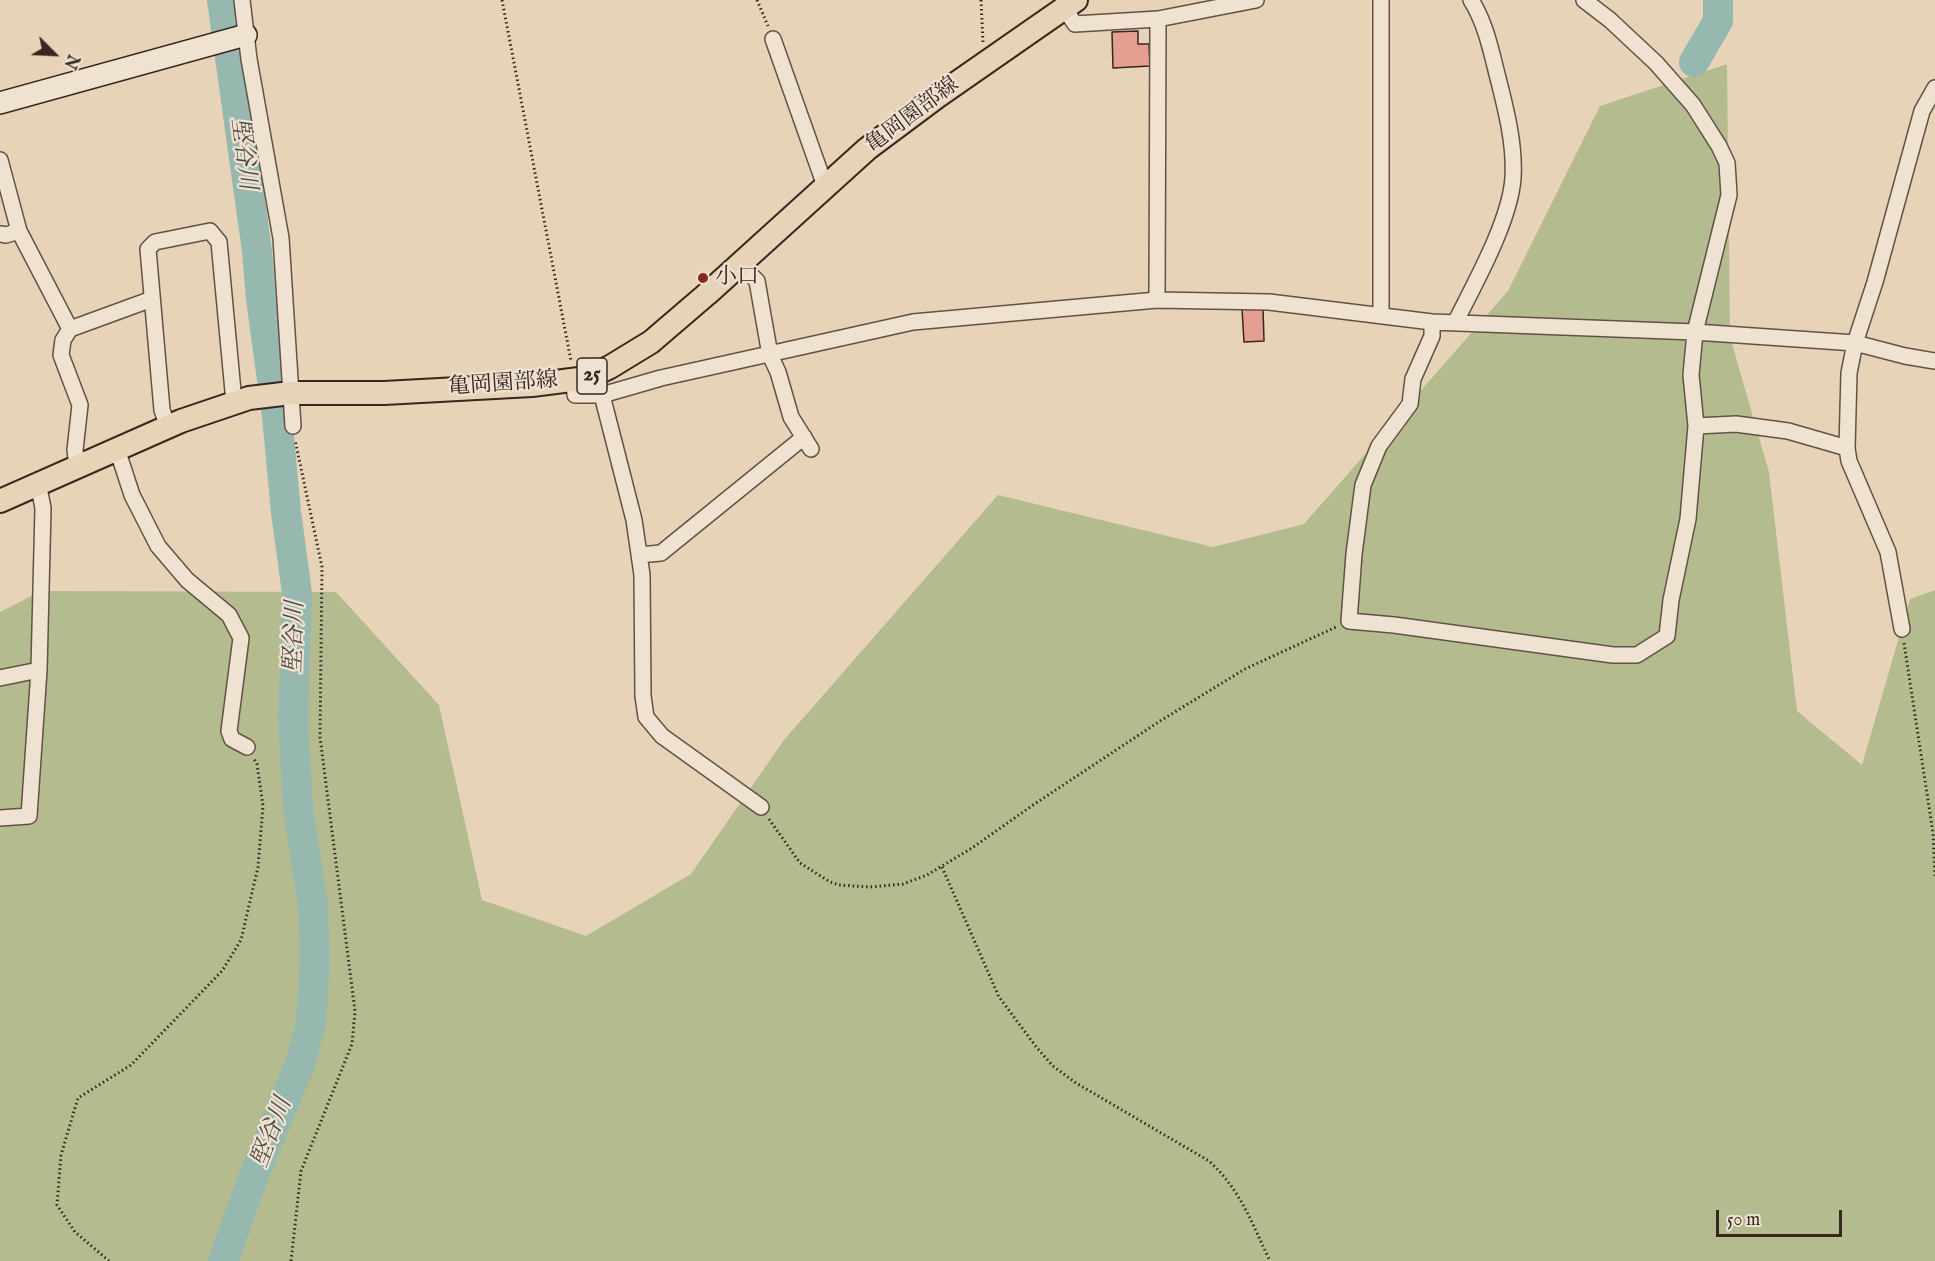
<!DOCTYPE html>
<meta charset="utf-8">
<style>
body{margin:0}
#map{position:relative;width:1935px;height:1261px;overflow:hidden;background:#e6d3b8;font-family:"IM FELL English",serif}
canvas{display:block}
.north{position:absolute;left:24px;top:24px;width:60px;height:60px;-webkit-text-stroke:4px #efe2d1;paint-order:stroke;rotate:114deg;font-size:16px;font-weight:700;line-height:24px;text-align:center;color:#382620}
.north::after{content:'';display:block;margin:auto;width:21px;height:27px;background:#382620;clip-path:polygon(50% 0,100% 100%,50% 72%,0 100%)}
.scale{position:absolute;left:1716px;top:1210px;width:126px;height:27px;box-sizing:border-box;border:3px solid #382620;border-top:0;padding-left:8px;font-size:18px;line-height:21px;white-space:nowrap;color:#382620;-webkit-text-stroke:4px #efe2d1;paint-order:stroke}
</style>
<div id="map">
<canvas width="1935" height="1261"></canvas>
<div class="north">N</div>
<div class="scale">50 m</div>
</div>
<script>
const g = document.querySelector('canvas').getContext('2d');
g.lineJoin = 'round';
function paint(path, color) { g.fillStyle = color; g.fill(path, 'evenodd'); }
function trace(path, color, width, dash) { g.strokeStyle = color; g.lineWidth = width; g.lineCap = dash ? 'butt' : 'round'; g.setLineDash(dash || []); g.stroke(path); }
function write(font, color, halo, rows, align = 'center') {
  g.font = font + ' "IM FELL English","Noto Serif JP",serif'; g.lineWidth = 4.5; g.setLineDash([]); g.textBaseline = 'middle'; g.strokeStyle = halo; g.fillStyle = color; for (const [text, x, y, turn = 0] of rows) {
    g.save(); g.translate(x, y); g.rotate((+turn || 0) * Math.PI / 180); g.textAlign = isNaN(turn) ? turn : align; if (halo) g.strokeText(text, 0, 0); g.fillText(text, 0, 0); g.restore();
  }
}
const green = new Path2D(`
 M1727,64L1730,337L1769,472L1797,711L1862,765L1910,599L1935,590V1261H0V612L41,591L336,592L439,705L482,900L586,936L691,874L784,740L998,495L1213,547L1304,524L1508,291L1600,106Z`);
const river = new Path2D(`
 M222,0L257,251L261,299L277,416L286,512L297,593L293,720L298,808L313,906L315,960L311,1023L300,1064L253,1178L223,1261
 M1694,62L1718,21V0`);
const building = new Path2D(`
 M1138,31V44H1149L1150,66L1113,68L1112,32Z
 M1263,308L1264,341L1244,342L1242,309Z`);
const path = new Path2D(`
 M502,0L571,361
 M757,0L768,26
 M981,0L983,43
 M1904,643L1933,833L1935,876
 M769,819L800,863L830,882L839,885L870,887L903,884L927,875L972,848L1033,805L1160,721L1245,669L1336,627
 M942,867L999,997L1037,1048L1053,1066L1076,1083L1209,1161C1241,1190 1252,1224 1270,1261
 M109,1261L75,1232L57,1205L61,1155L78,1098L131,1065L222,971L241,940L258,867L263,806L257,764L254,759
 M291,1261L301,1171L352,1044L355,1011L320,737L322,567L295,440`);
const street = new Path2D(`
 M242,0L249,59L281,238L293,426
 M1381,0V316
 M1064,8L1075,24L1158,19L1256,0
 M773,39L825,186
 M0,160L19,231L70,329L63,340L61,355L80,405L75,450L77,466
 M0,234L6,235L19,231
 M740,264L757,281L770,355L778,372L791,417L811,449
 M1157,300L1158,19
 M1432,322V336L1413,379L1410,404L1379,446L1363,485L1354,554L1349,621L1394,625L1613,655H1637L1667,636L1671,600L1688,519L1696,426L1691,375L1695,332L1729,195L1727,163L1719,146L1693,105L1656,63L1610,20L1584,0
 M1455,323C1475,283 1510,221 1513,178C1515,144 1506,110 1498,78C1491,51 1486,24 1471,0
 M70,329L152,299
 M574,380L575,395H602L661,378L913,322L1157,300L1269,302L1432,322L1695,332L1855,343L1905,356L1935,361
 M602,395L634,520L642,575L643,696L646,717L662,736L761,807
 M1696,426L1736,424L1788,431L1847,448
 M168,427L162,410L148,249L155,242L210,231L219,242L234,402
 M117,449L132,495L158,546L187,580L229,615L241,638L229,731L232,739L247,747
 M639,555L661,553L804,437
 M1902,629L1888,552L1849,461L1847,448L1849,373L1855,343L1875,282L1922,111L1935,88
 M0,678L39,670
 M0,818L29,816L39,670L43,508L38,483`);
const secondary = new Path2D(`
 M0,103L246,35`);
const primary = new Path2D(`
 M0,501L181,421L249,398L291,393H384L532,385L587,378L610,367L651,342L707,294L867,149L938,96L1076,0`);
const markers = [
 [703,278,6,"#8f2418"]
];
const shields = [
 [592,376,30]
];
const shieldNames = [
 ["25",592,376]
];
const streetNames = [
 ["亀岡園部線",913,116,-37],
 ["亀岡園部線",503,385,-4]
];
const poiNames = [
 ["小口",715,278]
];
const waterNames = [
 ["堅谷川",242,154,83],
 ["堅谷川",296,637,-88],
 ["堅谷川",273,1133,-69]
];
paint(green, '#b4bc8f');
trace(river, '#96b8af', 30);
paint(building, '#e49f92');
trace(building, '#382620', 1.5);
trace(street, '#645146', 18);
trace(secondary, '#382620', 24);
trace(primary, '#382620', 26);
trace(path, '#382620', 3, [1.5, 3]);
trace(street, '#efe2d1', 15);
trace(secondary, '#efe2d1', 21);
trace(primary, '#e6d3b8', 22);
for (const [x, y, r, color] of markers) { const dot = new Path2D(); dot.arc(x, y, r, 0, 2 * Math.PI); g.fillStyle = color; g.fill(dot); trace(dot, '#efe2d1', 2); }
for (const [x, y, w] of shields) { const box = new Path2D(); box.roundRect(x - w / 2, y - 18, w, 36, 4.5); g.fillStyle = '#efe2d1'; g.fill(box); trace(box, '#382620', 1.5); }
write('bold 21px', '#382620', null, shieldNames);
write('22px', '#382620', '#efe2d1', streetNames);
write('22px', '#382620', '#efe2d1', poiNames, 'left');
write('italic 24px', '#504a44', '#efe2d1', waterNames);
</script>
